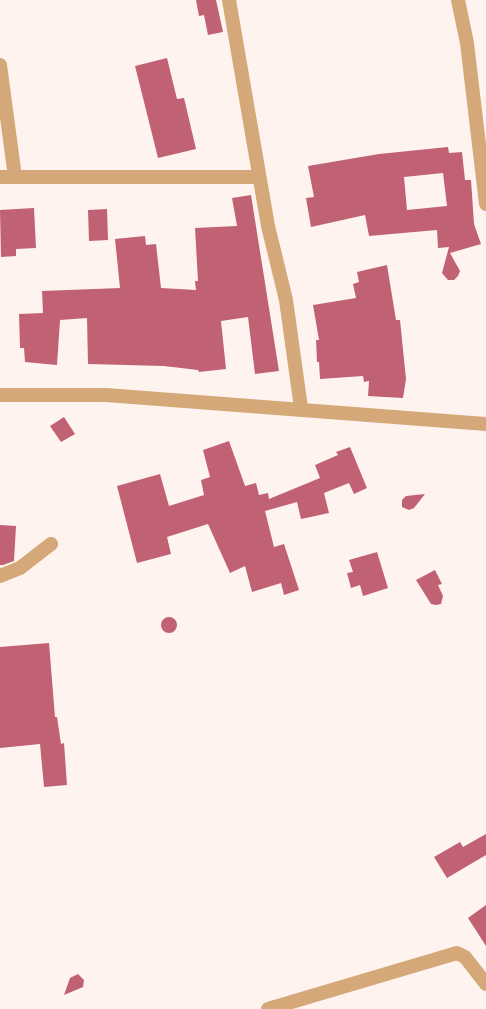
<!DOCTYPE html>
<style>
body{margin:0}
canvas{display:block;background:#fff3ef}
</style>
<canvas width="486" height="1009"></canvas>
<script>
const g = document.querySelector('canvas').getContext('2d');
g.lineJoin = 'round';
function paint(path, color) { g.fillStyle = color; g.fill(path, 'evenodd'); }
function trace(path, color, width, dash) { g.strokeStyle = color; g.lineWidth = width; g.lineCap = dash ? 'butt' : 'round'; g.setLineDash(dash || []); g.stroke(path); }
const building = new Path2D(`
 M196,0H216L223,32L208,35L204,15L199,16Z
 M167,58L177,99L184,98L196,149L158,158L135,66Z
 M448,147L449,153L462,152L465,180H471L474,224L481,244L450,253L460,271L458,276L454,280H448L442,273L449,247L438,248L437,230L369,236L365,215L311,227L306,198L314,197L308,166L379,154ZM443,173L447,206L407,210L404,177Z
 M251,195L279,371L255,374L248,317L221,321L226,369L199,372L198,370L164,366L88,364L87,318L60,320L57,365L25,362L24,348H20L19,314L43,313L42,291L120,288L115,239L145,236L146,245L156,244L161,288L196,290L195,281H198L195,228L237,226L232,198Z
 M34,208L36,248L16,249V256L1,257L0,210Z
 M107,209L108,240L89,241L88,210Z
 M387,265L396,320H400L406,379L403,398L368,396L369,381L364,382L363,376L320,379L319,362H317L316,340H319L313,305L356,298L353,284L359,282L357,272Z
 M64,417L75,434L61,442L50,426Z
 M229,441L245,486L256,483L259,495L268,493L269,499L320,478L315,465L338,455L336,452L350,447L367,488L354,494L349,483L324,493L329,513L301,519L297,502L265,511L274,547L284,544L299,590L284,595L281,583L252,592L245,566L230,573L208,524L167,537L171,554L137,563L117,486L160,474L169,506L204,495L201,480L210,477L203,450Z
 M425,494L414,508L409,510L402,507V500L406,496Z
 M0,525L16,526L14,561L3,565H0Z
 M377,552L388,588L363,596L360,585L351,588L347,573L353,572L349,560Z
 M435,570L442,584L438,585L443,596L441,604L436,605L431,604L416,580Z
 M161 625a8 8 0 1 1 16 0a8 8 0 1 1-16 0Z
 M49,643L55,717H57L61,744L64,743L67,785L44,787L40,744L0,748V647Z
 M486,834V855L447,878L434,857L460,842L463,847Z
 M486,905V946L468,918Z
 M78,974L84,980L83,987L64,995L70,978Z`);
const minor = new Path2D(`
 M229,0L268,226L286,300L301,408
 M458,0L467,43L486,204
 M0,65L15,177
 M0,177H259
 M0,395H106L486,424
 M0,576L20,568L51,544
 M268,1009L457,953L465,957L486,984`);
paint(building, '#c06274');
trace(minor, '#d4a879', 14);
</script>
